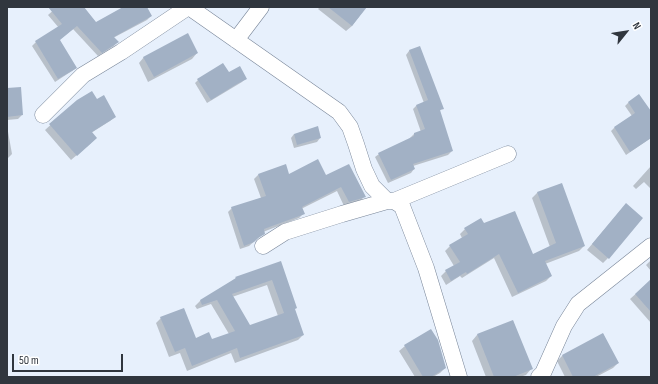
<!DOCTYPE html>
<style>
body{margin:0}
#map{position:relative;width:658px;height:384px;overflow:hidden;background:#e7f0fc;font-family:"Sofia Sans Condensed",sans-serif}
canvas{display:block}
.frame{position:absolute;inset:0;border:8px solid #30363e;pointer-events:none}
.north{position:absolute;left:606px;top:12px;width:40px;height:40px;-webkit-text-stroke:3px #fff;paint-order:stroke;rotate:60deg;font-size:11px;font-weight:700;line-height:16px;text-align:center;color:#30363e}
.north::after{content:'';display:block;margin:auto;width:14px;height:18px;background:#30363e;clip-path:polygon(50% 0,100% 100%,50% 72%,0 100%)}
.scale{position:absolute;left:12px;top:354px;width:111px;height:18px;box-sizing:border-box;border:2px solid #30363e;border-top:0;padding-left:5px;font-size:12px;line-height:14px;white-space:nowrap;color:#30363e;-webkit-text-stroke:3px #fff;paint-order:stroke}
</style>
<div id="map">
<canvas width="658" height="384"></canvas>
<div class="frame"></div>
<div class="north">N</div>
<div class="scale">50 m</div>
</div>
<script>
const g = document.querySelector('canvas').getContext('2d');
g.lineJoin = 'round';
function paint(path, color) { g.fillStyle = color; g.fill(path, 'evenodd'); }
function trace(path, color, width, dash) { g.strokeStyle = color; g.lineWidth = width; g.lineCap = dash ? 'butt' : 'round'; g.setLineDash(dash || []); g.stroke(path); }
const shadow = new Path2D(`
 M57,7H83L96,23L125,7H146L151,16L147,20L113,38L117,42L114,46L98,56L73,29L59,40L76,68L72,71L55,82L32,46L36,42L59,28L48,15Z
 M320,7H366L352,26L346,31L318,9Z
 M419,47L442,108L439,112L452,151L448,155L413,166L414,169L411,173L388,183L375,157L379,154L411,139L410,138L414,134L421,132L413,109L416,106L424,103L406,55L409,51Z
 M197,53L192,59L148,82L139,63L144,57Z
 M246,78L242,82L207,103L195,83L198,80Z
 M7,89L22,115L18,119L7,120Z
 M639,95L651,113V138L626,155L611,131L614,128L632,116L625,106L628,103Z
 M77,101H97L115,117L110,121L91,133V143L71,160L45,130Z
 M7,126L12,154L7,159Z
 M294,134L320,138L317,142L294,148L291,138Z
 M651,166V189L644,182L636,189L633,186Z
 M258,175L325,177L365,196L360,201L344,206L337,191L301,209L303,214L299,218L263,232L264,233L249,246L240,249L228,212L232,208L261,198L254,179Z
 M561,184L584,246L579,251L545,264L551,276L546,281L512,297L494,258L462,278L460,276L446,285L441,276L446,271L454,266L445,251L450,246L462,238L460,234L465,229L481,219L484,224L532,255L550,247L532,198L537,193Z
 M626,204L608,258L603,263L587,250Z
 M651,260V271L646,265Z
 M280,262L294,310L303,335L298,340L235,363L231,353L187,371L180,353L169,357L156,323L161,318L195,339L211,340L229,334L211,304L197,309L195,306L200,301L232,281L236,278ZM267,285L278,316L250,327L232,297Z
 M651,280V323L630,299Z
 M513,321L531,369L526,375L520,377H486L472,341L477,335Z
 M603,334L618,363L613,368L596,377H565L557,361L562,356Z
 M405,346L445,368L440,373L433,377H415L399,351Z`);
const building = new Path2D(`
 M48,7H84L96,22L123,7H147L152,16L114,37L119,42L102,53L77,26L60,40L77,68L58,79L35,41L62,24Z
 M328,7H367L352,26Z
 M188,33L198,53L154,77L143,57Z
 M420,46L444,109L440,110L453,151L413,164L415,169L391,180L378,153L414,136V133L425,129L416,105L428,100L409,50Z
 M223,63L229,72L240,66L247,79L237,84L211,100L197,79Z
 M21,87L23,115L7,117V88Z
 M92,91L97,99L104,95L116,117L92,132L97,138L77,156L49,124L77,100Z
 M639,94L651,111V138L630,152L614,127L635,113L628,102Z
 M318,126L321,138L297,145L294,134Z
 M318,159L326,175L349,164L366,197L349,202L341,187L302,207L305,214L264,229L265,234L258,238L254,242L244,246L231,207L266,196L258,174L286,164L289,174Z
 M562,183L585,246L545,261L552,276L518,293L499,254L467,274L466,272L451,281L445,270L460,262L449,245L468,234L464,228L481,218L484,223L515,211L533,254L556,243L537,192Z
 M626,203L643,218L609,259L592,244Z
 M281,261L297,308L295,309L304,335L240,358L237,348L192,366L185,348L175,352L160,317L184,308L196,338L209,332L212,339L235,331L217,300L202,305L200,300L236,278L235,277ZM272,280L284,313L250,325L232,294Z
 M651,279V312L635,294Z
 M513,320L533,369L513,377H494L477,334Z
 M431,329L438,340L446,368L431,377H423L404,345Z
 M603,333L619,363L593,377H573L562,355Z`);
const minor = new Path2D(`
 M189,7L339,112L350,127L356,144L364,169L372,186L387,201
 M236,40L261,7
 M43,115L83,75L121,52L188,7
 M394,201L508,154
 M263,246L285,232L342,214L387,201H394L402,206L426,268L459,377
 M539,377L543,373L564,326L578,304L651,246`);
paint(shadow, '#0003');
paint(building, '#a2b1c5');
trace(minor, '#788598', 17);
trace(minor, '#fff', 16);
</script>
